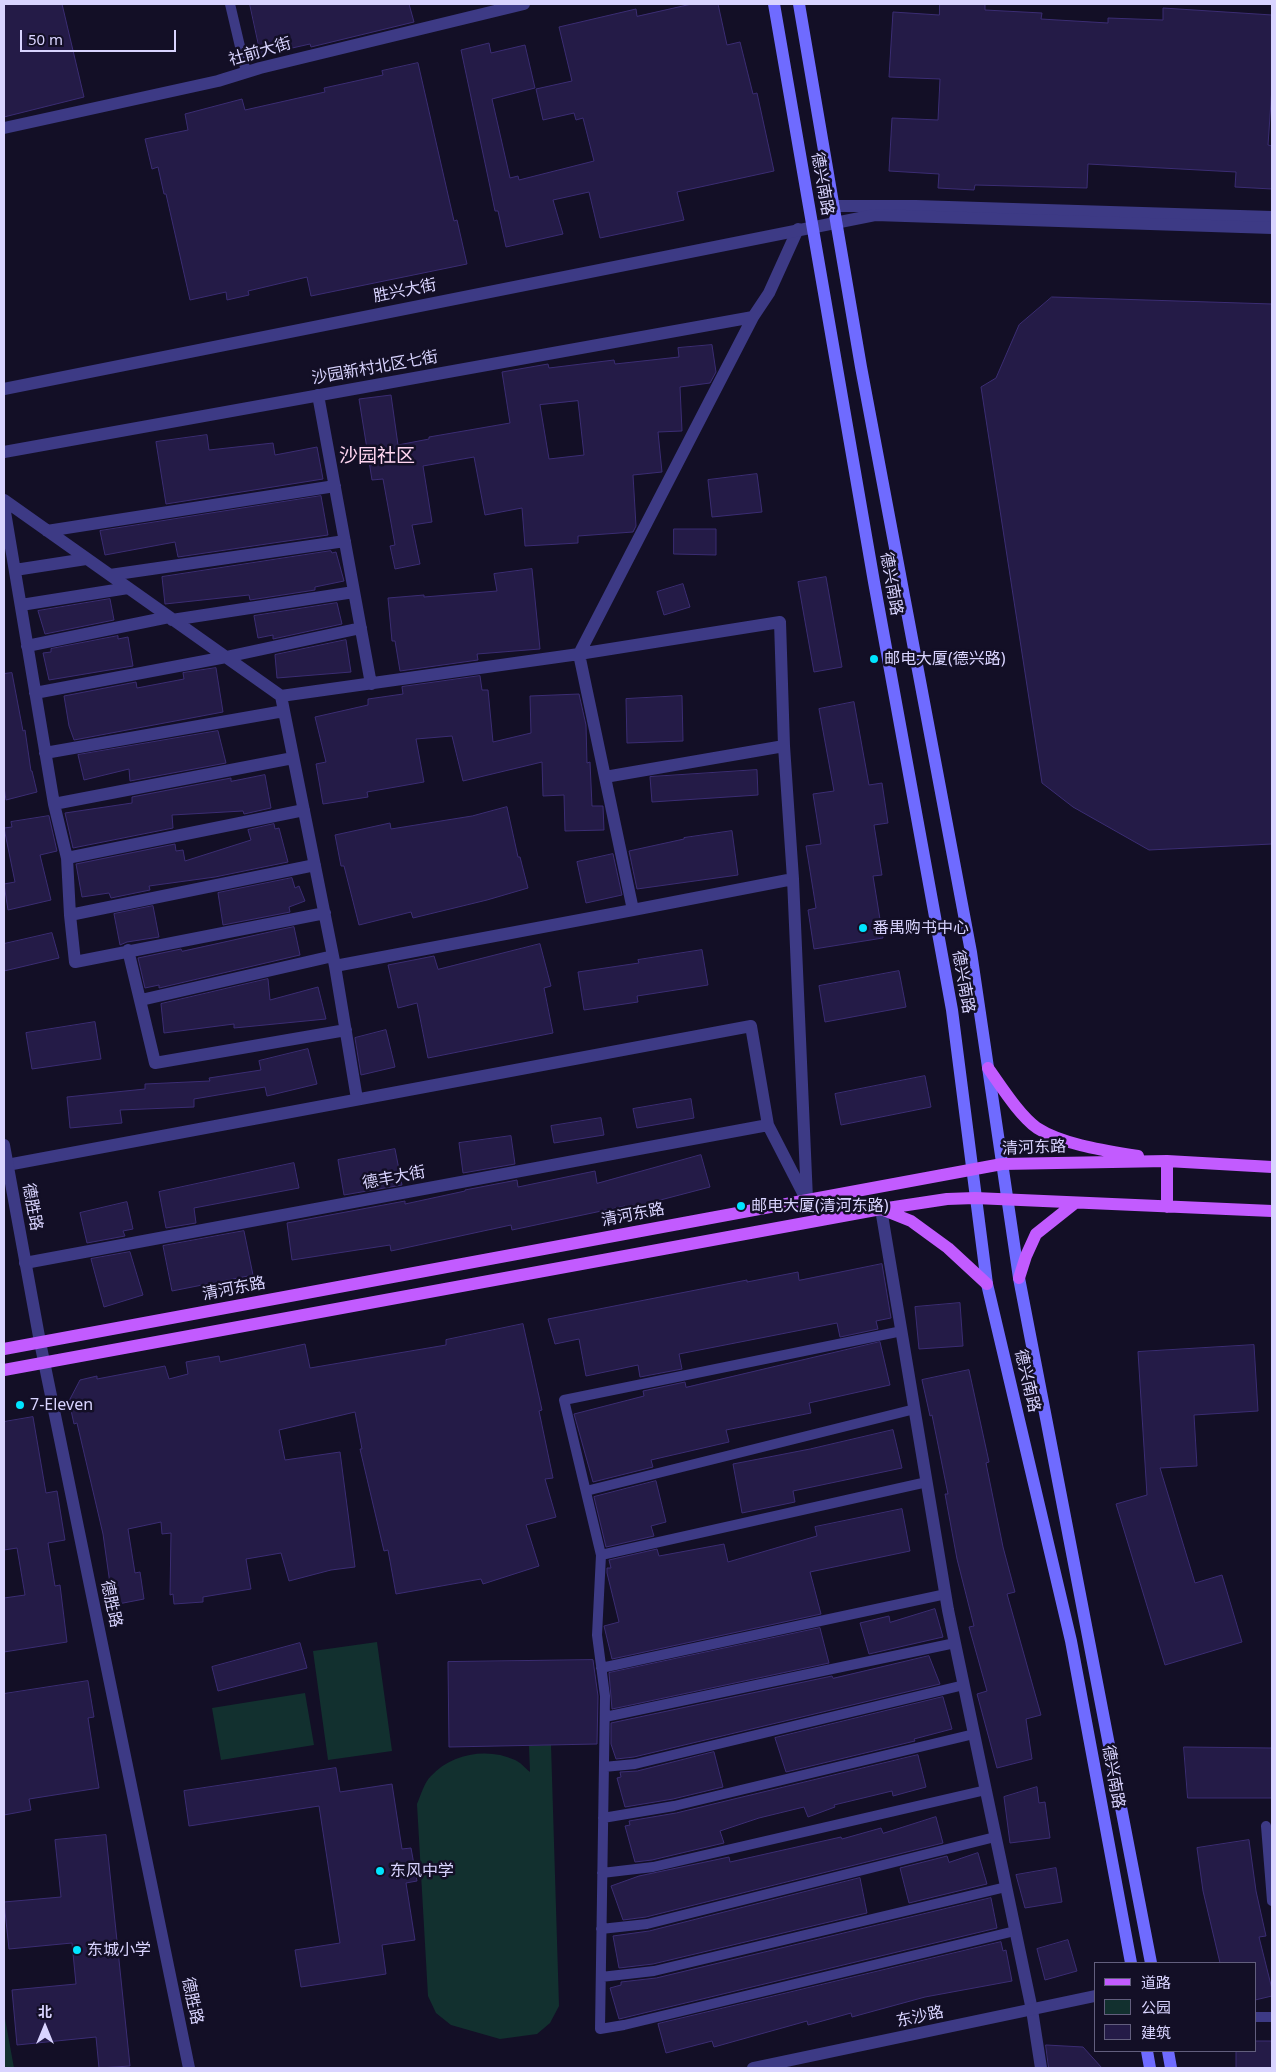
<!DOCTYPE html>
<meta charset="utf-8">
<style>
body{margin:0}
#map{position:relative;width:1276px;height:2072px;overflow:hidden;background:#130f26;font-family:"Noto Sans","Noto Sans SC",sans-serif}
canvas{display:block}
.frame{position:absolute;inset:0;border:5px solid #d9d4ff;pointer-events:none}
.legend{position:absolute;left:1094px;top:1962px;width:162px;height:90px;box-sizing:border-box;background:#130f26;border:1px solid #625e7d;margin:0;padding:6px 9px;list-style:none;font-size:15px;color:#d9d4ff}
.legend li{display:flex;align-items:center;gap:10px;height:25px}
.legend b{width:25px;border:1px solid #625e7d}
.north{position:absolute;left:20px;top:2002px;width:50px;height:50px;-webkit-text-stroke:4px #130f26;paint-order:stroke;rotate:0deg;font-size:14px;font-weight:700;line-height:20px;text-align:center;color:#d9d4ff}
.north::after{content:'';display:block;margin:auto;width:18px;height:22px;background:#d9d4ff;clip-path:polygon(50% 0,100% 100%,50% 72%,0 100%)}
.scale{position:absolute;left:20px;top:30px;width:156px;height:22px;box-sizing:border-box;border:2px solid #d9d4ff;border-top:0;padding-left:6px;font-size:15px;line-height:18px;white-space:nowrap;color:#d9d4ff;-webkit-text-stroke:4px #130f26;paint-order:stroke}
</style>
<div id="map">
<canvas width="1276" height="2072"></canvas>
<div class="frame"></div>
<ul class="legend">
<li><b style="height:6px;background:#c25bff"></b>道路</li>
<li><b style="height:14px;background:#12302f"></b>公园</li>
<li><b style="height:14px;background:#241b47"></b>建筑</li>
</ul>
<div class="north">北</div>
<div class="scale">50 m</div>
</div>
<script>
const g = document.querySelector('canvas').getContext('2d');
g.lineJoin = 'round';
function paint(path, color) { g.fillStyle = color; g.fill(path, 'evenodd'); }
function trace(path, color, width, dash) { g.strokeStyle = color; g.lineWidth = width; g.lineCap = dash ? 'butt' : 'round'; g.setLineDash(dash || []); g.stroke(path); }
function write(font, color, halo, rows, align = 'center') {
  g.font = font + ' "Noto Sans","Noto Sans SC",sans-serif'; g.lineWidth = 5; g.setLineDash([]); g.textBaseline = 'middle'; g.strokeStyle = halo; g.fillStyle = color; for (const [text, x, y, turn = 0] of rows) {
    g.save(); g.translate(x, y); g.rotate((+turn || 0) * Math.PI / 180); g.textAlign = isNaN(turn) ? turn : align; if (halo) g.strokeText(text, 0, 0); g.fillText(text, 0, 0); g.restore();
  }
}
const green = new Path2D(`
 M377,1642L392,1751L328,1760L313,1651Z
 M305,1693L314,1745L221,1760L212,1708Z
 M551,1745L559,2006L550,2023L537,2034L500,2039L451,2025L436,2013L428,1996L417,1804C421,1795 424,1783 431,1776C451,1754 487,1747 515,1760C520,1762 525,1768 530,1772L529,1746Z
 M4,2013L14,2068H4Z`);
const building = new Path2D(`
 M4,4H62L84,97L4,117Z
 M250,4H409L414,22L311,47L310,44L261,55Z
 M692,4H718L727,45L740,42L753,94L757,93L774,171L677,192L684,220L600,238L589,192L553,200L563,234L506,247L498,211H495L489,182L461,50L489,43L491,53L525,45L535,88L492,99L510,178L518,176L519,180L594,161L583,118L576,120L574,113L543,120L536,89L572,81L559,27L636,9L637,16Z
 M940,4H985V10L1042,13L1041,19L1108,23V18L1163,20V8L1272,15V87L1268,145L1272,146V189L1235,187L1236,172L1088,164L1087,188L975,185L974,190L938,188L939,174L889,171L892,118L938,120L940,79L889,77L893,12L939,15Z
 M418,63L454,221L457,220L467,264L311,296L307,277L248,291L249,295L227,300L226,292L190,300L166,194H164L158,167L152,169L145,139L188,130L185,114L242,99L245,110L325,92L324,88L383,75L382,71Z
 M1052,297L1272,304V844L1149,850L1073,807L1042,783L981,387L996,378L1019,325Z
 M712,345L716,372L710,383L680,387L682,431L658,432L662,472L633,475L636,526L633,532L578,536V543L525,546L522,508L485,515L474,457L423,466L432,522L412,525L420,564L395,569L390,546L395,545L383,479L372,480L359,399L391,395L398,445L429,439V437L510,423L502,372L548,364L549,368L614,360L615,364L679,357L678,348ZM578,401L584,455L549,459L540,405Z
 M207,435L209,450L273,443L275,455L317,447L323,479L166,504L156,442Z
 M757,474L762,512L712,517L708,480Z
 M321,496L328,535L178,557L175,542L105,555L100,531Z
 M674,529H716V555L674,554Z
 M331,551L332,553L336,552L344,581L315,587V590L250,600L249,595L165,604L162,577Z
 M532,569L540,649L477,654L478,660L400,671L395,641H392L388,598L424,595V597L497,591L494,574Z
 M826,577L842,667L814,672L798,582Z
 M683,584L690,607L664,615L657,592Z
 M110,599L114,620L45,634L38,611Z
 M337,603L342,624L273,639V635L258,638L254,616Z
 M118,636V639L128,637L133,666L49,680L43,653L51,652V649Z
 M346,640L351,672L277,678L275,655Z
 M216,668L223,712L74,740L69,726L64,696L136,682L137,688L184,679L183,673Z
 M12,673L23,731L25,730L31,771H32L37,792L6,800L4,787V674Z
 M480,676L482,690H488L493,742L531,733L530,696L579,694L586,725L587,763L590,762L592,806H603L604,830L565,831L564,795L543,796L542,762L463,781L452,736L416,739L424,782L367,792L368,797L323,804L316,764L326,762L315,717L368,705V699L403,694L402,687Z
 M682,696L683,741L627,743L626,699Z
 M854,702L869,785L882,783L888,823L874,825L882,875L873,876L883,938L814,949L808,910L816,908L806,846L821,844L813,794L834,791L819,709Z
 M218,731L226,763L130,781L129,769L84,780L78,755Z
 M757,770L758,795L652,802L650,777Z
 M265,775L271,808L244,814L243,811L172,815L173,828L73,848L65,813L132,803V797L231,778V781Z
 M507,807L518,857H520L528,888L487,900L413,918L411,912L359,925L344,866H341L335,835L390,823L391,829L472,816Z
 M49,816L57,851L40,855L51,900L8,910L4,884L15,882L4,828L12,827L11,822Z
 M274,824L275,829L279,828L288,862L215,877L149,886L150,890L111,898L109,893L82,897L76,864L175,844L176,851L183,850L185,861L251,840L248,830Z
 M732,831L738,875L637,889L629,851L684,839V838Z
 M613,854L622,895L586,903L577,862Z
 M292,878L295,888L299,886L305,901L289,907L290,912L223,925L218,893Z
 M153,906L159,937L127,942L120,945L114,914Z
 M294,927L300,955L159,988V985L145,988L138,958L181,949L182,951Z
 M52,933L59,958L4,971V944Z
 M540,944L551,986L544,988L553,1033L428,1058L417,1003L398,1008L388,965L434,956L438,969Z
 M702,950L708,985L637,996L638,1002L584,1010L578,972L639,963L638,960Z
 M899,971L906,1007L825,1022L819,986Z
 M268,979L270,1000L318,987L326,1019L234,1028V1024L164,1033L161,1004Z
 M95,1022L101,1059L32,1069L26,1033Z
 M386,1030L395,1067L361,1075L355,1038Z
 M308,1049L317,1084L267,1096L265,1087L194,1099V1107L120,1110L122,1123L70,1128L67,1097L145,1089V1084L210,1081L209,1078L261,1070L259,1061Z
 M925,1076L931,1107L841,1125L835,1094Z
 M691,1099L694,1118L637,1128L633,1109Z
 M601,1118L604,1135L554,1143L551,1126Z
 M511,1136L515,1164L463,1173L459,1143Z
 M395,1149L402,1185L344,1195L338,1160Z
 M701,1155L710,1187L626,1209L625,1206L512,1230L511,1225L391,1251L390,1245L292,1260L287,1223L405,1201V1204L465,1191V1190L517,1180L518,1187L595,1171L597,1183Z
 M294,1163L299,1188L194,1208L196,1223L166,1228L159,1192Z
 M127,1202L133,1229L123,1231L125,1236L87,1243L80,1213Z
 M244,1231L253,1275L172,1291L163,1246Z
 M130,1252L143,1295L104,1307L91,1259Z
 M882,1264L891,1318L876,1321L878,1329L840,1337L837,1323L679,1354L682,1369L640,1377L638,1365L586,1376L579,1339L555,1344L548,1319L747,1280V1282L798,1272L799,1280Z
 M960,1303L963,1346L919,1349L915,1307Z
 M523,1324L542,1410L539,1411L553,1478L545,1479L556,1517L526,1525L539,1566L483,1584L481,1579L396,1594L388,1550L384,1551L360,1449H362L355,1412L279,1430L285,1460L340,1452L355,1567L331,1570L289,1581L281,1553L246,1559L251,1589L203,1597V1602L174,1604L173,1594L170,1595L171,1533L162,1534L161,1522L128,1529L135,1573L140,1572L144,1599L113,1605L103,1534L77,1423L74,1424L69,1401L80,1380L97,1376V1379L165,1366L169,1379L188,1374L186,1362L219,1356L220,1362L305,1344L310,1368L446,1345V1340Z
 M880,1342L890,1385L809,1403L811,1413L726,1430L729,1442L651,1460L653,1467L593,1482L574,1414L644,1396L643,1391L685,1382L686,1387Z
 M1254,1345L1258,1411L1194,1415L1197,1466L1160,1468L1195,1583L1222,1575L1242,1642L1165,1665L1116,1504L1147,1495L1138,1352Z
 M969,1370L989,1462L986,1463L1003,1547L1015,1592L1007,1594L1041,1715L1026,1719L1032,1759L997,1768L977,1694L987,1691L969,1627L974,1626L957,1559L945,1494H948L932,1415L930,1416L922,1380Z
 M33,1417L46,1493L57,1491L65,1540L48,1543L55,1586L60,1585L67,1642L4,1652V1598L25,1595L17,1548L4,1550V1422Z
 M893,1430L902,1468L793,1491L795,1502L742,1513L733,1464L810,1449Z
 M656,1481L666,1522L651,1526L654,1536L606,1547L594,1497Z
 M902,1509L910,1551L810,1572L821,1614L612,1659L604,1626L619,1622L607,1573V1568H611L609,1560L657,1549L659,1556L724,1544L728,1562L817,1536L815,1527Z
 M935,1609L943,1637L869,1654L860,1623L889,1616L890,1622Z
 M820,1628L829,1663L612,1709L609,1673Z
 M300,1643L307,1668L218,1691L212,1667Z
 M929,1656L940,1684L634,1757L616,1759L611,1744V1723L832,1676L833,1678Z
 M593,1660L598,1696L597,1744L449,1747L448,1662Z
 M88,1681L94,1717L88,1718L99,1788L29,1799L31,1810L4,1815V1694Z
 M943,1697L952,1729L914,1739L915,1741L786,1772L775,1738Z
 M1184,1747L1272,1748V1798H1188Z
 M714,1752L723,1787L673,1799L625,1807L617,1778L621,1777L620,1772L637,1771Z
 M918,1755L926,1787L893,1796L892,1791L834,1805L835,1807L808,1817L804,1807L759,1818L720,1831L724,1843L652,1860L635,1862L625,1826L630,1825L629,1821L676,1813Z
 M336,1768L340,1792L392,1784L402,1849L411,1848L417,1881L406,1883L415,1940L382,1945L386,1974L301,1987L295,1950L340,1943L319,1806L189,1826L184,1791Z
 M1037,1787L1039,1803L1045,1802L1050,1838L1010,1843L1004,1797Z
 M936,1817L943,1843L646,1917L623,1920L611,1886L639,1876L729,1857L730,1862L841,1837L842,1839L881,1828L883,1833Z
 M106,1835L130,2066L99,2068L96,2037L17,2045L12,1990L76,1984L72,1943L9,1949L4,1902L61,1897L55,1840Z
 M1249,1840L1256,1891L1266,1936L1259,1937L1272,1989V1996L1255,2000V1963H1220L1203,1891L1197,1848Z
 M978,1853L987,1884L909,1903L900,1868L947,1856L949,1862Z
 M1056,1868L1062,1902L1025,1908L1016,1875Z
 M860,1878L867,1913L653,1964L619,1968L613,1936L649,1931Z
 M991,1898L997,1928L619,2019L610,1988L621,1985V1982L656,1978Z
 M1068,1940L1077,1971L1045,1980L1037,1949Z
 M1001,1942L1003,1951L1006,1950L1012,1981L925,1997L852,2017L851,2013L808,2025L807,2021L714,2047L712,2041L666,2053L658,2024Z
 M1255,2041H1272V2068H1236V2051H1255Z
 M1046,2045L1083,2047L1102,2068H1049Z`);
const service = new Path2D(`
 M230,4L246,72
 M902,1331L564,1400L601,1555L597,1635L605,1696L600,2029L624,2025L1015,1931
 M586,1491L915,1409
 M601,1555L927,1482
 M601,1668L946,1594
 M605,1717L955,1643
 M604,1767L635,1764L964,1685
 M603,1818L674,1806L974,1734
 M1266,1826L1272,1901
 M602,1873L653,1867L986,1790
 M601,1929L647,1924L995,1837
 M601,1977L654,1971L1006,1887
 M1255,2017H1272`);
const minor = new Path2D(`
 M4,128L218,81L260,68L524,4
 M833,206H916L1272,217
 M318,395L371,684
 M4,452L753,317
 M4,500L281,696L335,966L357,1099
 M4,506L54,804L67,858L70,915L75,962L325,913
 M47,531L335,486
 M15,570L86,559
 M110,575L345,541
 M21,605L128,588
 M172,620L354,592
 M27,646L169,617
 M35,693L226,657L361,628
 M281,696L579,654L753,317L769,293L798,229
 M45,753L284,711
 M605,777L784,746
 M54,804L293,758
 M67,858L304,810
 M633,910L793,879
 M70,915L315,865
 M128,950L155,1063L346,1030
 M335,966L633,910L579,654L780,622L784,746L793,879L807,1199
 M141,1000L333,956
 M7,1165L751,1026L768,1125L804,1195
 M881,1209L948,1610L1032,2010L1041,2068
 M25,1263L768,1125`);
const tertiary = new Path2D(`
 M4,389L875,215L1272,228
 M4,1145L40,1342L189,2068
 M753,2068L1095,1996`);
const secondary = new Path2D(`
 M774,4L874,582L952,1010L987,1284L1071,1641L1131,1963
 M799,4L861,367L971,952L1019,1278L1151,1963
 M1147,2051L1150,2068
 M1168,2051L1171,2068`);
const primary = new Path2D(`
 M988,1068C1001,1086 1019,1115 1037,1128C1063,1145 1108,1151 1138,1156
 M1167,1207V1161
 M881,1209L911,1221L948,1248L987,1284
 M1019,1278L1026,1256L1036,1234L1075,1203
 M4,1349L1002,1164L1167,1161L1272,1167
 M4,1370L881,1209L947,1199L975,1198L1272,1211`);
const markers = [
 [874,659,5,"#00e5ff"],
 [863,928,5,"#00e5ff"],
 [741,1206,5,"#00e5ff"],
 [20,1405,5,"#00e5ff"],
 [380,1871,5,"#00e5ff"],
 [77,1950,5,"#00e5ff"]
];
const streetNames = [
 ["社前大街",260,52,-16],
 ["德兴南路",822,184,80],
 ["胜兴大街",405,291,-11],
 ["沙园新村北区七街",375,368,-10],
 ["德兴南路",891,584,80],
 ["德兴南路",963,982,80],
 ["清河东路",1034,1148,-2],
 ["德丰大街",394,1178,-11],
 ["德胜路",32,1207,80],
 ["清河东路",633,1215,-11],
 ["清河东路",234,1289,-11],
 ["德兴南路",1027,1381,77],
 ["德胜路",111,1604,78],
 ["德兴南路",1113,1777,80],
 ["德胜路",192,2001,78],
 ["东沙路",920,2017,-12]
];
const poiNames = [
 ["邮电大厦(德兴路)",884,659],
 ["番禺购书中心",873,928],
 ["邮电大厦(清河东路)",751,1206],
 ["7-Eleven",30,1405],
 ["东风中学",390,1871],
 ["东城小学",87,1950]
];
const quarterNames = [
 ["沙园社区",377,457]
];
paint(green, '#12302f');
paint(building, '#241b47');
trace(building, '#3b2d73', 1);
trace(service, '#3d3a85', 10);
trace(minor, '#3d3a85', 12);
trace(tertiary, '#3d3a85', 12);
trace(secondary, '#6f6bff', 12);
trace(primary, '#c25bff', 12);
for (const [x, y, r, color] of markers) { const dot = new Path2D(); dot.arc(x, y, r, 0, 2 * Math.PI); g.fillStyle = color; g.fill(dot); trace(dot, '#130f26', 2); }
write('16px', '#d9d4ff', '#130f26', streetNames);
write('16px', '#d9d4ff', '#130f26', poiNames, 'left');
write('19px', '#ffd6f0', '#130f26', quarterNames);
</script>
